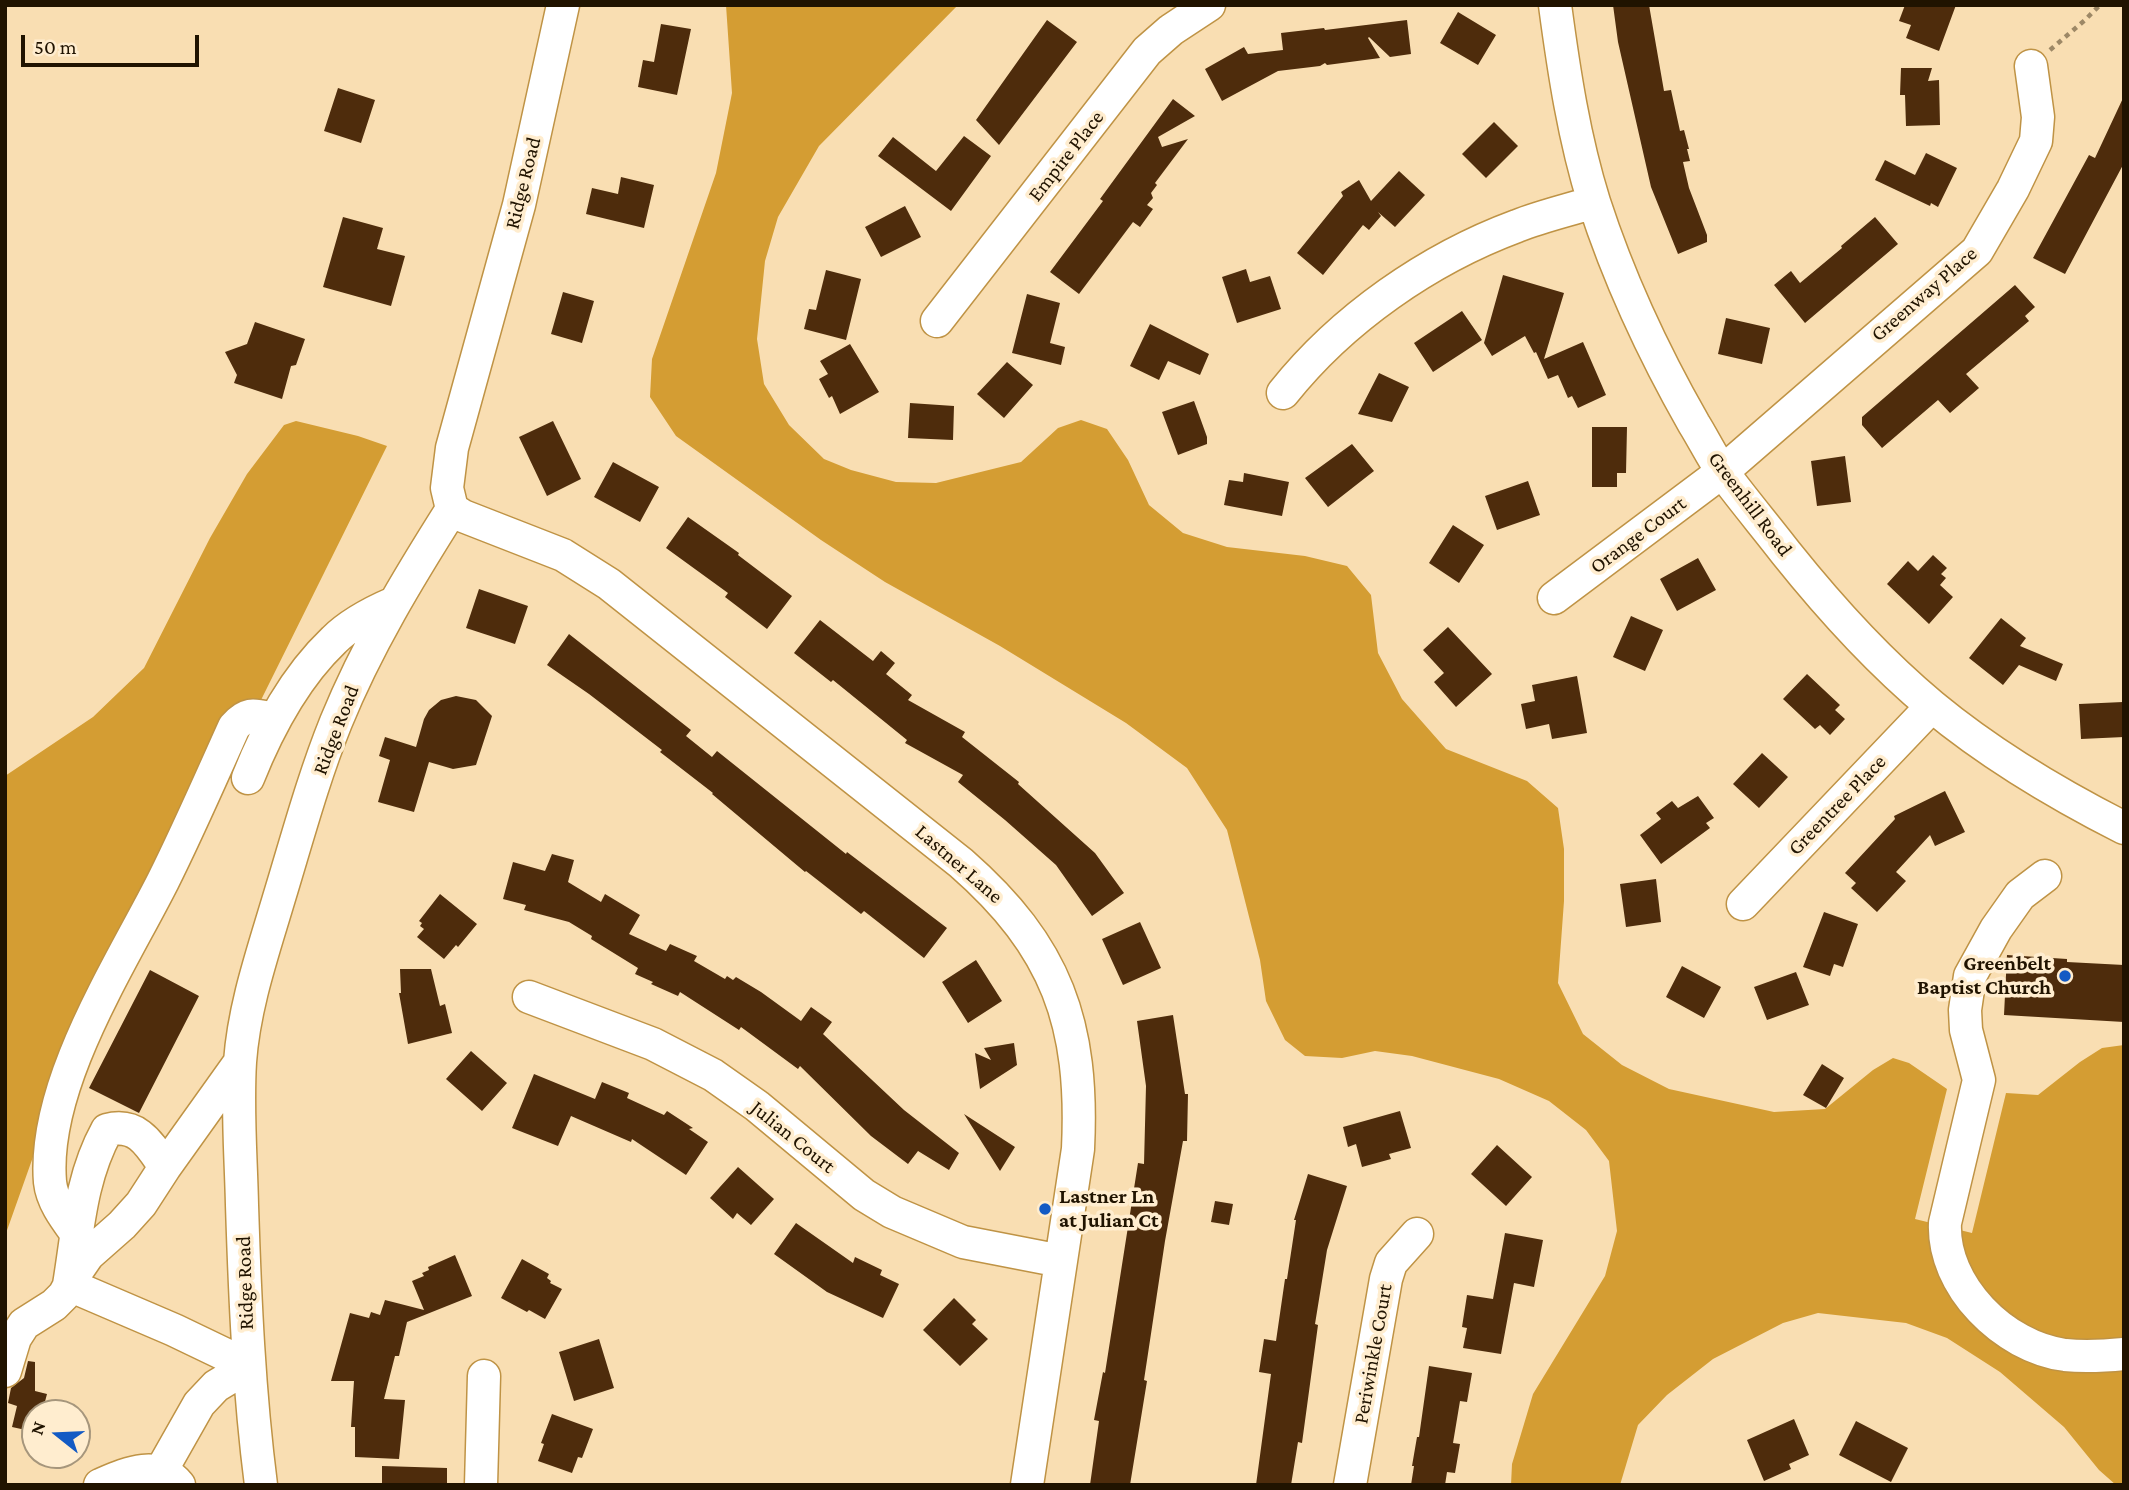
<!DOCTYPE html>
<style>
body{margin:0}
#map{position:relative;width:2129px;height:1490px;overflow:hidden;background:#f9deb2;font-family:"Crimson Pro",serif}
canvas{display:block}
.frame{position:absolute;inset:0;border:7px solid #201300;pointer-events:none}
.north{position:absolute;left:21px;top:1399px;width:70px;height:70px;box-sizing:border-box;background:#ffedcf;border:2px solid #a6967c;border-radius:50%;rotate:288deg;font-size:19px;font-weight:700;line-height:28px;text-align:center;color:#201300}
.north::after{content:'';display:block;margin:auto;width:24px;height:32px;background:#135ac4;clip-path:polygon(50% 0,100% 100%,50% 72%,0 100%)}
.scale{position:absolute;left:21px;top:35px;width:178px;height:32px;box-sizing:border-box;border:4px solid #201300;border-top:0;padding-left:9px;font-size:21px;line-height:24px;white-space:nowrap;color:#201300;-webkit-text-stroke:5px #ffedcf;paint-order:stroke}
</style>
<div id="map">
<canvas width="2129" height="1490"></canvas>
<div class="frame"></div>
<div class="north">N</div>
<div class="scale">50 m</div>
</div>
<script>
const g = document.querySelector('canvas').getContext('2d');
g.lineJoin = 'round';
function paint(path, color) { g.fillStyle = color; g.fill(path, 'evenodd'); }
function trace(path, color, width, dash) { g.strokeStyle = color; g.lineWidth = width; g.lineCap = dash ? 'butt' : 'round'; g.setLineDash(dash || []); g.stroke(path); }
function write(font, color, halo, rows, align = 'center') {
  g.font = font + ' "Crimson Pro",serif'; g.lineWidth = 7; g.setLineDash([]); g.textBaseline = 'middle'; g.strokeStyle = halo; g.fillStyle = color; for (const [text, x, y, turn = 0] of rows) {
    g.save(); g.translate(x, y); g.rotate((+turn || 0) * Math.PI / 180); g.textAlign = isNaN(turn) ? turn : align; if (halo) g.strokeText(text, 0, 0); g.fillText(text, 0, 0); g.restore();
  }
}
const forest = new Path2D(`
 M726,5H958L819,146L778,217L765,261L757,339L764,384L789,425L824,459L851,470L896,482L936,483L1021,462L1058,428L1081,420L1107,429L1128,460L1149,505L1183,533L1227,547L1305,556L1347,566L1371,595L1378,653L1402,699L1446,749L1527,781L1558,808L1564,849V901L1558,983L1583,1034L1622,1065L1669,1089L1774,1112L1825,1109L1873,1070L1893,1058L1909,1063L1947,1089L1915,1219L1972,1233L2006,1093L2038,1095L2080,1062L2102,1048L2124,1045V1485H2116L2099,1470L2064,1427L2000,1372L1947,1338L1906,1323L1818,1313L1783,1323L1713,1359L1667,1395L1638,1425L1620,1485H1511L1512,1464L1533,1394L1605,1276L1617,1231L1609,1161L1586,1130L1549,1101L1499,1079L1412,1056L1375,1051L1342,1058L1305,1056L1285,1040L1266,1001L1260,960L1227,830L1187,768L1126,723L1000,646L885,582L821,540L676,436L650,397L652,359L716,173L732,93Z
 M296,421L358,436L387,446L138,948L39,1140L5,1236V776L93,717L144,668L210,538L247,474L284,425Z`);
const building = new Path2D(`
 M1613,5H1649L1664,91L1671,90L1680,131L1684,130L1689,149H1687L1690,161L1683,162L1689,188L1707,235V242L1678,254L1651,187L1618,42Z
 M1905,5H1956L1939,51L1906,38L1911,25L1899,21Z
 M1458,12L1496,35L1478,65L1440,43Z
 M1047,20L1077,42L999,145L976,120Z
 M1407,20L1411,54L1390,57L1369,37L1368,38L1380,58L1327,65L1325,63L1320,66L1278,71L1222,101L1205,69L1244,47L1248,54L1283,50L1281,33L1324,28L1325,30Z
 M661,24L691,29L677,95L638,87L643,60L654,62Z
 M1901,68H1932L1928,81L1939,80L1940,125L1906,126L1905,95H1900Z
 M338,88L375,100L361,143L324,131Z
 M2124,96V163L2065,274L2033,258L2089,155L2095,158Z
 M1173,99L1195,116L1158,137L1162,147L1188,139L1155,183L1157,185L1151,193L1153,198L1147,205L1153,209L1140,227L1133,222L1079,294L1050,272L1103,201L1100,199Z
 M1494,122L1518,146L1486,178L1462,154Z
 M964,136L991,156L951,211L878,156L893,137L936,171Z
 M1926,153L1957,168L1938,207L1931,203L1930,206L1875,180L1885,160L1915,175Z
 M1399,171L1425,195L1395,227L1378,212L1381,216L1369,230L1363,225L1323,275L1297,253L1343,196L1341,192L1359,180L1371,201Z
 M621,177L654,185L644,228L586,214L592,188L618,194Z
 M905,206L921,237L881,257L865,227Z
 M343,217L383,228L377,249L405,256L391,306L323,287Z
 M1875,217L1898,244L1805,323L1774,285L1791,271L1800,283L1842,248L1841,246Z
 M1246,269L1250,282L1270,276L1281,309L1237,323L1222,277Z
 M826,270L861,279L846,340L804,329L809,309L816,310Z
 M1503,275L1564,293L1544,359L1583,342L1606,395L1578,408L1572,396L1568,398L1558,375L1548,379L1536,352L1534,353L1525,336L1492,356L1484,343Z
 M2015,285L2035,307L2025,316L2029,321L1966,374L1979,388L1950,413L1938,400L1882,448L1862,425V417Z
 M563,292L594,301L582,343L551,334Z
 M1027,294L1060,303L1050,343L1065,347L1061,365L1012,353Z
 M1462,311L1482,340L1433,372L1414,343Z
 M1726,318L1770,328L1762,364L1718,354Z
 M255,322L305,339L296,365L291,366L282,399L234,383L237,375L225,352L247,344Z
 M1150,324L1209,354L1200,375L1168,361L1159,380L1130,366Z
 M850,344L879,392L840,414L832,396L829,398L819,379L828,374L820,361Z
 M1007,362L1033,385L1004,418L977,394Z
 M1379,373L1409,387L1392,422L1358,414Z
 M1194,401L1207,437V444L1178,455L1162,412Z
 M910,403L954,406L953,440L908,438Z
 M553,421L581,479L547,496L519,437Z
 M1592,427H1627L1626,473H1617V487H1592Z
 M1352,444L1374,471L1328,507L1305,478Z
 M1845,456L1851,502L1817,506L1811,461Z
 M613,462L659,487L640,522L594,497Z
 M1244,473L1289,482L1282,516L1224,505L1229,480L1243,482Z
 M1528,481L1540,515L1497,530L1485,496Z
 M688,517L739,553L738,555L792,596L767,629L725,597L728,593L666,548Z
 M1453,525L1484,545L1459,583L1429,563Z
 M1933,555L1947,568L1941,574L1946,578L1940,585L1953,597L1929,624L1887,584L1908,561L1918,571Z
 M1698,558L1716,590L1677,611L1660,579Z
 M479,589L528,606L515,644L466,628Z
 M1631,616L1663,630L1645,671L1613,657Z
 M2001,618L2026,638L2020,646L2063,664L2056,681L2019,665L2003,685L1969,658Z
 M820,620L873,661L881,651L895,663L886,674L912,695L908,700L965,732L962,737L1019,782L1018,784L1095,853L1124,893L1092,916L1056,865L1005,820L958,782L963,775L905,743L907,740L833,680L831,682L794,653Z
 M1448,627L1492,674L1456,707L1434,682L1444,673L1423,650Z
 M569,634L691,730L686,736L712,757L717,751L846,854L847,852L947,928L924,958L864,911L861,914L806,871L805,872L712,794L713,793L660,752L662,750L589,694L547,665Z
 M1807,674L1840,705L1835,710L1845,719L1830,735L1820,725L1815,729L1783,699Z
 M1577,676L1587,733L1552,739L1549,724L1526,729L1521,704L1535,701L1532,685Z
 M456,696L476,700L492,716L476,765L453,769L429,762L414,812L378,802L390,760L379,756L385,737L416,747L424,719L429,710L441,700Z
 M2123,702L2124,737L2081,739L2079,704Z
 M1762,753L1788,777L1759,808L1733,784Z
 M1945,791L1965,832L1935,846L1930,835L1896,872L1906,881L1877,912L1851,888L1856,883L1845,873L1895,819L1894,816Z
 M1698,796L1714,818L1706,823L1710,828L1661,864L1640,835L1661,819L1656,813L1672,801L1678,808Z
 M552,854L574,860L568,882L601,902L605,894L640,915L629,934L666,951L670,944L697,956L694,961L725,979L727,976L733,980L736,977L761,992L801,1021L811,1007L832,1022L823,1034L904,1110L959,1153L949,1170L918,1151L908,1164L871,1136L800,1066L798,1069L741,1027L739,1030L680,992L678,996L651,984L653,982L635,974L638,968L591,939L592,936L569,922L524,910L526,905L503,899L513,862L545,871Z
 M1656,879L1661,922L1626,927L1620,884Z
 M440,894L477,924L458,947L456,945L444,959L417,937L424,929L420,926L422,923L419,921Z
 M1824,912L1858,924L1843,967L1834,964L1830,976L1803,967Z
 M1140,922L1161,968L1123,985L1102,939Z
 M2007,955L2067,959V962L2124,965V1022L2004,1015Z
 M976,960L1002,1001L968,1023L942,982Z
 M1682,966L1721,987L1704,1018L1666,997Z
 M400,969H431L440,1006L445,1004L452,1033L408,1044L399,993H401Z
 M150,970L199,996L139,1113L89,1088Z
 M1796,972L1809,1005L1767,1020L1754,987Z
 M1173,1015L1185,1094H1188L1187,1141H1183L1165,1241L1144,1380L1147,1381L1130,1485H1090L1099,1421L1094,1420L1103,1372L1105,1373L1138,1163L1144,1164L1146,1086L1137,1021Z
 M1014,1043L1017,1065L980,1089L975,1053L991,1060L984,1048Z
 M471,1051L507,1083L482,1111L446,1079Z
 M1822,1064L1844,1078L1826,1108L1803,1095Z
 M534,1074L595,1099L602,1082L629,1093L627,1098L664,1115L667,1111L693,1128L689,1129L708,1142L686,1175L632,1139L631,1142L571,1116L558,1146L512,1128Z
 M1400,1111L1411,1148L1389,1154L1391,1159L1362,1167L1356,1144L1348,1147L1343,1127Z
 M964,1114L1015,1147L1000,1171Z
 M1497,1145L1532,1177L1506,1206L1471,1174Z
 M738,1167L774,1199L751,1225L737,1213L733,1219L710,1198Z
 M1308,1174L1347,1186L1327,1250L1315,1324L1318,1325L1302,1443L1298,1442L1291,1485H1256L1271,1374L1259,1372L1264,1339L1276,1341L1285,1279H1287L1296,1220H1294Z
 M1215,1201L1233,1204L1229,1225L1211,1222Z
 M796,1223L853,1263L855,1257L882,1270L880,1275L899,1284L883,1318L827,1292L774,1254Z
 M1505,1233L1543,1240L1534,1287L1514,1283L1501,1354L1463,1348L1467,1328L1462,1327L1467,1295L1493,1299Z
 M455,1255L472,1296L407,1322L399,1356H395L384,1399L405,1400L399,1459L355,1457V1427H351L354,1381H331L350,1313L369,1318L371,1312L380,1315L385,1300L424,1310L412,1281L424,1276L422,1273L429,1270L428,1267Z
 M522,1259L549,1274L547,1278L551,1281L550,1283L562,1289L545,1319L529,1310L527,1312L501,1298Z
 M954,1298L976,1320L972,1324L988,1339L960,1366L923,1330Z
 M599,1339L614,1388L574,1401L559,1352Z
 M28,1361L35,1362V1391L47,1394L42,1413H35V1432L12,1427L17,1406L8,1403L11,1388L24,1378Z
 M1429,1366L1472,1373L1467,1402L1460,1401L1453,1443L1460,1444L1455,1473L1447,1472L1445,1485H1411L1414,1466H1412L1417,1437H1419Z
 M552,1414L593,1429L582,1458L578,1457L572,1473L538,1461L544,1444L541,1443Z
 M1794,1419L1809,1455L1789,1464L1791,1469L1764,1481L1747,1440Z
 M1856,1421L1908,1448L1891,1482L1839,1455Z
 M382,1466L447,1468V1485H382Z`);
const path = new Path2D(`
 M2050,50L2085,20L2100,5`);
const minor = new Path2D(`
 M1555,5C1564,72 1574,138 1594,202C1619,279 1654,354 1694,424C1704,440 1713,459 1724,474C1744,501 1766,527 1786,553C1830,608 1878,661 1932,706C1990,754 2057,794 2124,828
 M937,321L1147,51L1171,30L1209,5
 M1283,393C1342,319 1428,259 1517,226C1542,216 1569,210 1594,202
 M452,509L463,516L563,555L609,584L961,863C1057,947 1084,1024 1078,1149L1027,1485
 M452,509L447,488L452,448L519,205L563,5
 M1554,598L1722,472L1977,251L2013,189L2036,141L2038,117L2031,66
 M248,778C268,728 294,678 334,640C350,624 373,612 394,603
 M2045,876L2020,895L1996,929L1970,976L1965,1010L1966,1030L1979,1080L1945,1223C1942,1286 2004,1347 2065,1355C2084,1357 2104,1356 2124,1354
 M1743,904L1932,706
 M529,997L653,1044L713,1075L757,1106L864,1195L892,1212L963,1242L1061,1261
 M165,1167L240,1062
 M76,1233C65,1218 52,1201 50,1182C42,1085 120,966 163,881C188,831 211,778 234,727C248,711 255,715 274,719
 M69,1285L174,1330L249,1366L216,1386L199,1404L161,1471
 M5,1371L15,1338L24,1324L54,1305L64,1295L77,1271L88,1255L122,1225L141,1204L165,1167C150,1145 138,1122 107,1130C80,1179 78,1231 69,1285
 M100,1485C126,1474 157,1459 179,1485
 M261,1485C249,1392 245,1299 242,1205C241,1158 237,1110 240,1062C244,1006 263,952 279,898C297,839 313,779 336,722C367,646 409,577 452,509
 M481,1485L484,1376
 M1350,1485L1386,1279L1391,1263L1417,1234`);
const markers = [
 [2065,976,7,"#135ac4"],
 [1045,1209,7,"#135ac4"]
];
const streetNames = [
 ["Empire Place",1066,156,-52],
 ["Ridge Road",523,183,-76],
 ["Greenway Place",1924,294,-41],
 ["Greenhill Road",1750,504,53],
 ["Orange Court",1638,535,-37],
 ["Ridge Road",336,730,-69],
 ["Greentree Place",1837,805,-46],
 ["Lastner Lane",959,864,41],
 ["Julian Court",793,1137,39],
 ["Ridge Road",245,1283,-92],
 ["Periwinkle Court",1373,1354,-80]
];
const poiNames = [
 ["Greenbelt",2051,964],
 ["Baptist Church",2051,988],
 ["Lastner Ln",1059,1197,"left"],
 ["at Julian Ct",1059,1221,"left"]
];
paint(forest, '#d49d33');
paint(building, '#4e2c0c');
trace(minor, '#bf9345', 35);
trace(path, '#9d8866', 4.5, [5, 5]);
trace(minor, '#fff', 32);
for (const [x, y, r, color] of markers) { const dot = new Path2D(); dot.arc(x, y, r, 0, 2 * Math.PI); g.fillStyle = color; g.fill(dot); trace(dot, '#ffedcf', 2.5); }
write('21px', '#201300', '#ffedcf', streetNames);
write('bold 21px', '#201300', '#ffedcf', poiNames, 'right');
</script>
